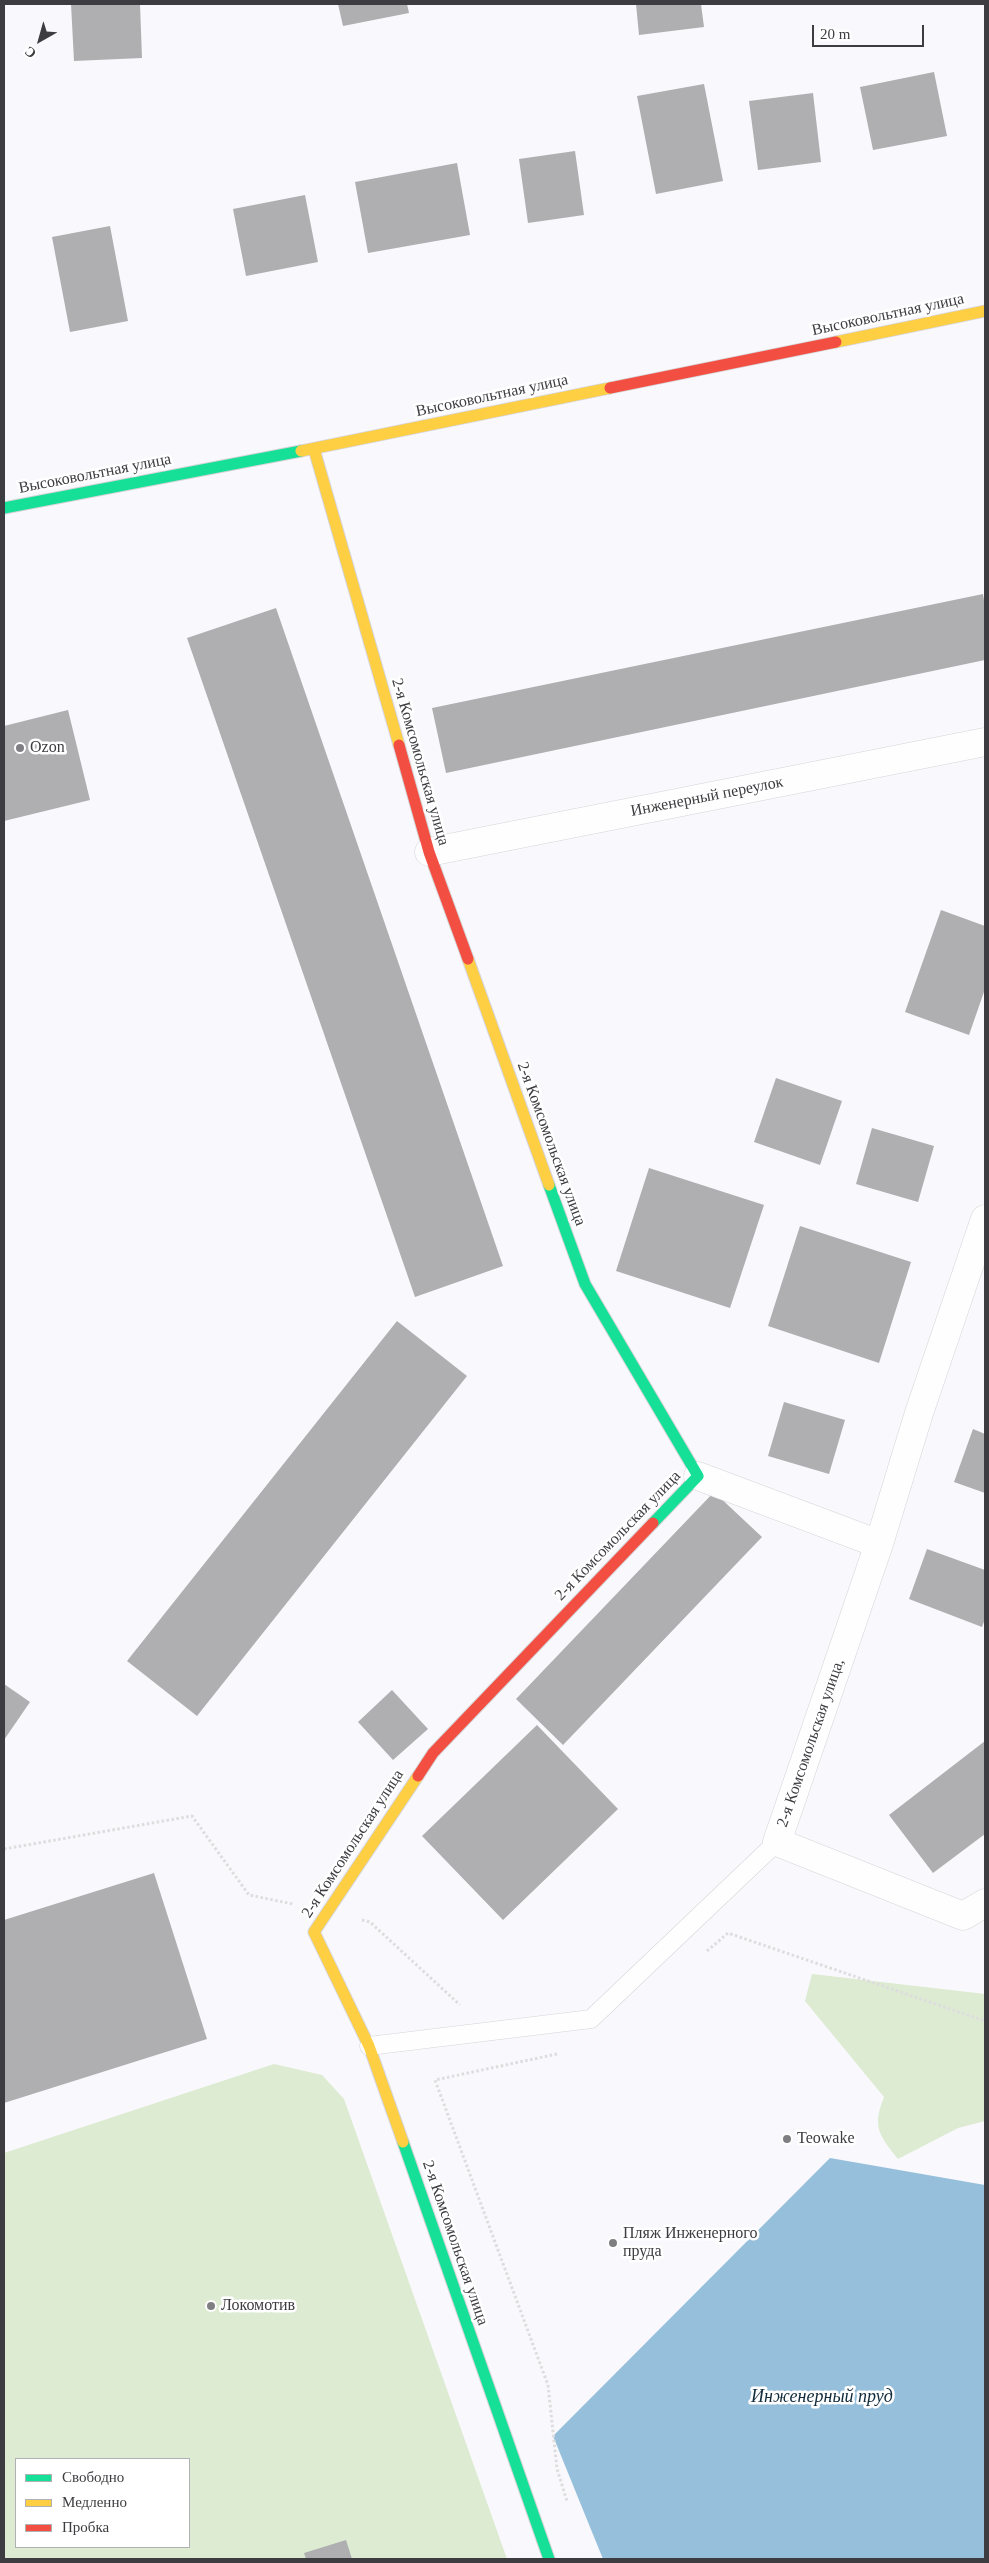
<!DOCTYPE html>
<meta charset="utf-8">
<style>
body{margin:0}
#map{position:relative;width:989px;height:2563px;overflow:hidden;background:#f9f8fc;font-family:"Times New Roman",serif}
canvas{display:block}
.frame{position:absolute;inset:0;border:5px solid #3d3c40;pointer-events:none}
.legend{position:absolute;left:15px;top:2458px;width:175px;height:90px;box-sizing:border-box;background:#fff;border:1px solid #b1b1b3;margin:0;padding:6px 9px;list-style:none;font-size:15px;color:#3d3c40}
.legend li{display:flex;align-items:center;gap:10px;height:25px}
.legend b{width:25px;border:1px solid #b1b1b3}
.north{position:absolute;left:15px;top:15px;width:50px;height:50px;-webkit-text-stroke:4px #fff;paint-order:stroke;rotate:218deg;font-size:14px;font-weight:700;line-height:20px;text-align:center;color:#3d3c40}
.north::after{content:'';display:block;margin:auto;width:18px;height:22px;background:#3d3c40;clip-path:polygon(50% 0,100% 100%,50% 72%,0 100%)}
.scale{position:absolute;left:812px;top:25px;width:112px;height:22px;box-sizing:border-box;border:2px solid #3d3c40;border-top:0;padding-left:6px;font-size:15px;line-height:18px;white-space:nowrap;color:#3d3c40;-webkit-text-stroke:4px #fff;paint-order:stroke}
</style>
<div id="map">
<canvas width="989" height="2563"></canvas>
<div class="frame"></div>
<ul class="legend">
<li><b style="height:6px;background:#16e098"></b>Свободно</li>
<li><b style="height:6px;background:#ffcf43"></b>Медленно</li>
<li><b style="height:6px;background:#f24e42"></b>Пробка</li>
</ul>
<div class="north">С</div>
<div class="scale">20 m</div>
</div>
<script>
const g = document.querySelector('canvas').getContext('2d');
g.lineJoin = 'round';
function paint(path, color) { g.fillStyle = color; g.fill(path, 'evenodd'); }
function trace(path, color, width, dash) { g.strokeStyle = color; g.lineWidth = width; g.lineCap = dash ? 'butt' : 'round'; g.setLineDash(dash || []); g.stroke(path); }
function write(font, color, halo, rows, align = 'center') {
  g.font = font + ' "Times New Roman",serif'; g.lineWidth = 5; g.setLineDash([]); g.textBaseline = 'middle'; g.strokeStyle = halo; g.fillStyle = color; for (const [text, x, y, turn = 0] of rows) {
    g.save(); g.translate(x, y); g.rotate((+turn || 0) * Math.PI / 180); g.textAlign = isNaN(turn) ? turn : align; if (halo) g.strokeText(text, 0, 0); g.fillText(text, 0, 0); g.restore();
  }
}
const green = new Path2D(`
 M812,1974L985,1994V2121L958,2128L898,2159C879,2135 872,2127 884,2097L805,2001Z
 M274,2064L322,2075L344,2099L507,2559H4V2153ZM16,2459H189V2547H16Z`);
const water = new Path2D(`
 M830,2158L985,2185V2559H603L553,2436Z`);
const building = new Path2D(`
 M71,4H140L142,58L74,61Z
 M338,4H407L409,13L343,26Z
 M636,4H701L704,27L639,35Z
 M934,72L947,136L873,150L860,87Z
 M704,84L723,181L656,194L637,96Z
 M813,93L821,162L758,170L749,101Z
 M575,151L584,215L528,223L519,159Z
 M457,163L470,235L368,253L355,182Z
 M305,195L318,262L246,276L233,209Z
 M110,226L128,321L70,332L52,237Z
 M983,594L985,606V660L446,773L432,708Z
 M276,608L503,1266L415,1297L187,638Z
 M68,710L90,800L4,821V726Z
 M941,910L985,926V989L969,1035L905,1012Z
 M776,1078L842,1101L820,1165L754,1142Z
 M872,1128L934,1146L918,1202L856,1184Z
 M649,1168L764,1205L730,1308L616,1271Z
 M800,1226L911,1262L879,1363L768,1326Z
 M397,1321L467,1376L197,1716L127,1661Z
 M784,1402L845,1420L829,1474L768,1456Z
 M973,1429L985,1434V1493L954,1482Z
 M714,1492L762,1537L563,1745L516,1699Z
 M927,1549L985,1570V1619L982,1627L909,1599Z
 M4,1684L30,1702L4,1740Z
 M392,1690L428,1729L393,1760L358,1722Z
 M537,1725L618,1809L503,1920L422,1836Z
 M985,1741V1834L933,1873L889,1815Z
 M154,1873L207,2039L4,2103V1920Z
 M346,2540L352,2559H306L304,2553Z`);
const path = new Path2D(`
 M4,1849L192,1816L249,1895L293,1904
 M362,1920L370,1922L460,2005
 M707,1951L728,1933L985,2021
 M557,2054L435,2080L548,2385L557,2469L567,2501`);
const lane = new Path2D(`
 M369,2046L591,2019L777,1842`);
const street = new Path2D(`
 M429,852L985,742
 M698,1476L879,1544L919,1413L985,1219
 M879,1544L777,1842L963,1916L985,1903`);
const fast = new Path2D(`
 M4,508L301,451
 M549,1185L585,1284L698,1476L653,1523
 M403,2142L549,2559`);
const slow = new Path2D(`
 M836,342L985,311
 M314,449L399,745
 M301,451L610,388
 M468,959L549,1185
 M403,2142L369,2046L314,1932L418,1776`);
const jam = new Path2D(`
 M610,388L836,342
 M399,745L429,852L468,959
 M418,1776L433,1753L653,1523`);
const markers = [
 [20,748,5,"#7f7e82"],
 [787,2139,5,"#7f7e82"],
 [613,2243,5,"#7f7e82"],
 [211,2306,5,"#7f7e82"]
];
const streetNames = [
 ["Высоковольтная улица",888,315,-12],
 ["Высоковольтная улица",492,396,-12],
 ["Высоковольтная улица",95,474,-11],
 ["2-я Комсомольская улица",420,762,74],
 ["Инженерный переулок",707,797,-11],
 ["2-я Комсомольская улица",551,1144,70],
 ["2-я Комсомольская улица",618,1536,-46],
 ["2-я Комсомольская улица,",811,1743,-71],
 ["2-я Комсомольская улица",353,1844,-57],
 ["2-я Комсомольская улица",455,2243,71]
];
const poiNames = [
 ["Ozon",30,748],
 ["Teowake",797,2139],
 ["Пляж Инженерного",623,2234],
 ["пруда",623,2252],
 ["Локомотив",221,2306]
];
const waterNames = [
 ["Инженерный пруд",822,2397]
];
paint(green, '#dcebd1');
paint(water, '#96bfdb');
paint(building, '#afaeb1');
trace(lane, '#d5d4d7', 19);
trace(street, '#d5d4d7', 29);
trace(fast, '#d5d4d7', 13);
trace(slow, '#d5d4d7', 13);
trace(jam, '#d5d4d7', 13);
trace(path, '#ddddde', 3, [2.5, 2.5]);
trace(lane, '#fefeff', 18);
trace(street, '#fefeff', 28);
trace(fast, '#16e098', 11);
trace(slow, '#ffcf43', 11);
trace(jam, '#f24e42', 11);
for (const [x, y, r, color] of markers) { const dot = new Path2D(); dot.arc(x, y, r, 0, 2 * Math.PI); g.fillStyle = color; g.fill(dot); trace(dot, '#fff', 2); }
write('16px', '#3d3c40', '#fff', streetNames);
write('16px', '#3d3c40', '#fff', poiNames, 'left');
write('italic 18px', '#112c3d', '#fff', waterNames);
</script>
